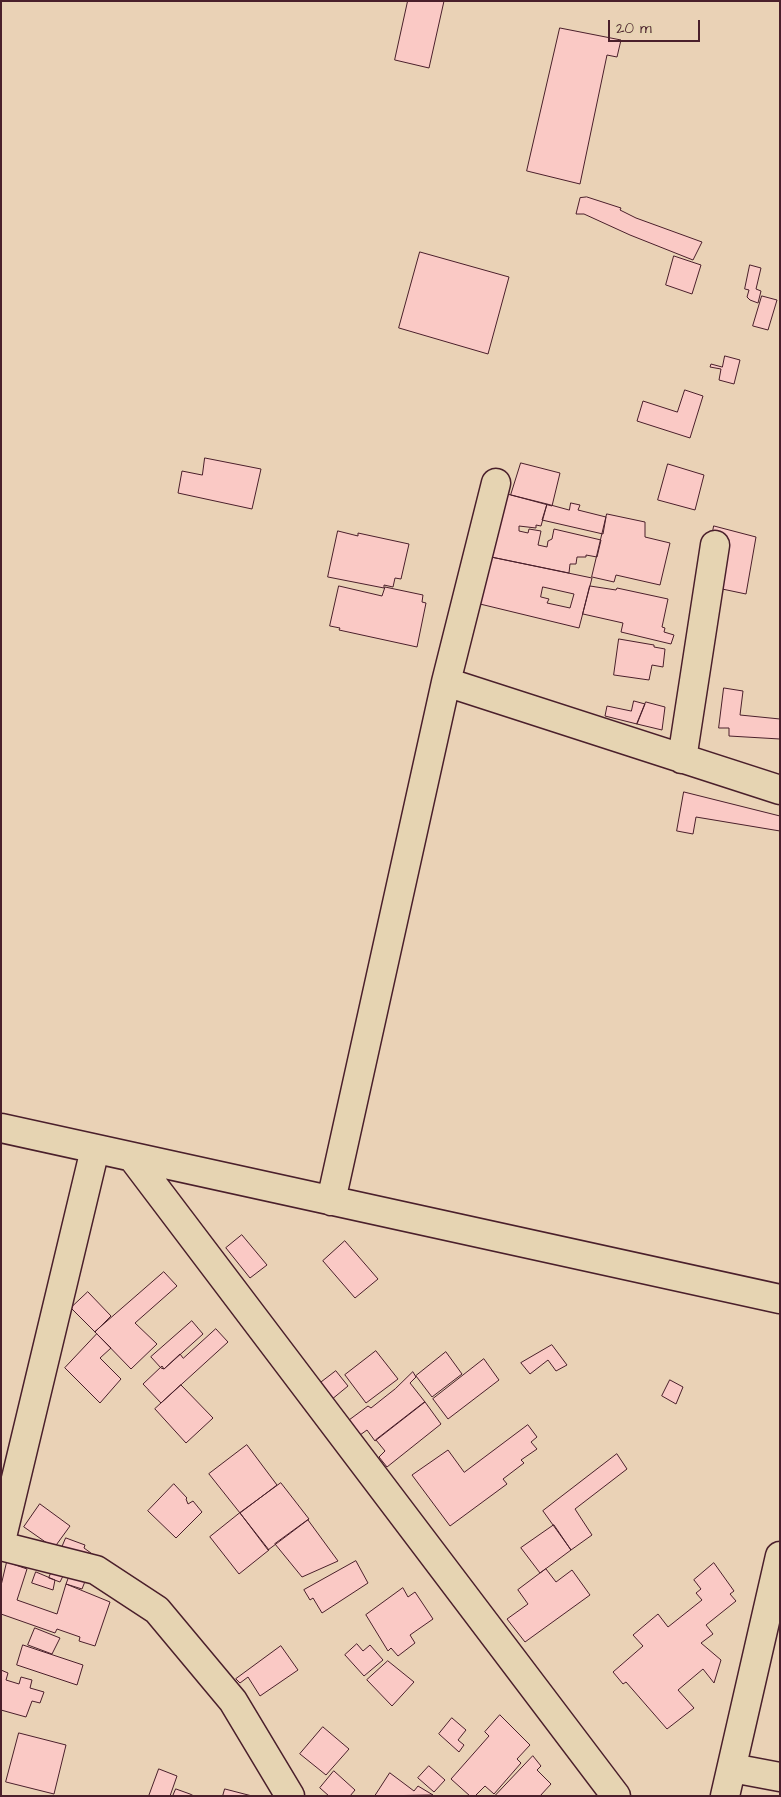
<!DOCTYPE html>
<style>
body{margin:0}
#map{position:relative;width:781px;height:1797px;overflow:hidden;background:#ead2b6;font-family:"Architects Daughter",sans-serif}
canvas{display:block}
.frame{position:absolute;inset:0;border:2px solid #4a1f2b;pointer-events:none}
.scale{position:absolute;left:608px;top:20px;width:92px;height:22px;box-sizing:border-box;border:2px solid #4a1f2b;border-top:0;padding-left:6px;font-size:15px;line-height:18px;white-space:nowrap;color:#4a1f2b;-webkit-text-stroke:4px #e6d4b2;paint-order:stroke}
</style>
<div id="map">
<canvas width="781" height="1797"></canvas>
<div class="frame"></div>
<div class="scale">20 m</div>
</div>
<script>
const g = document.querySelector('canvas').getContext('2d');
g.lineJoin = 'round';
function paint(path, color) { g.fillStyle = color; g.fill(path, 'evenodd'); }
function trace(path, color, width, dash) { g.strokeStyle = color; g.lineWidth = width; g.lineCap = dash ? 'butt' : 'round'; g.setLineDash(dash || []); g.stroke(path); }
const building = new Path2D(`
 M408,1H444L429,68L395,60Z
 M560,28L621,40L617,57L607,55L580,184L527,171Z
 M587,197L621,208L620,210L636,218L702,242L693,260L630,235L584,214H576L580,198Z
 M420,252L509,277L488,354L399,328Z
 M674,256L701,265L692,294L666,285Z
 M750,265L761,268L756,289L761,291L758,303L750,300L747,297L749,290L745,289Z
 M762,296L777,300L768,330L753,326Z
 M725,356L740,360L734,384L719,380L721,369L710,367L711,364L722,367Z
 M685,390L703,396L690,438L637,421L643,401L677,412Z
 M205,458L261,469L252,509L178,493L182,471L202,475Z
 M521,463L560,473L552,506L511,495Z
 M668,464L704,475L695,510L658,500Z
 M503,493L547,504L541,526L536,525V528L519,526V531L528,533L529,529L541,531L538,545L547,547L548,541L552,539L554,529L601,540L597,557L586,555V557H577L576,564H570L569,573L491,557Z
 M571,503L580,505L578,510L606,517L603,534L542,520L547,504L569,510Z
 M607,514L645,522V537L670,543L660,585L616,575L614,582L592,577Z
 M714,526L756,537L746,594L703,585Z
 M338,531L358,536V533L409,544L401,579L395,578L393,587L384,585V588L328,577Z
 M491,557L592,578L579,628L480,604ZM543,587L574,594L570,608L547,603L549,599L541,597Z
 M339,586L382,596L385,587L423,595L422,602L426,603L417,647L339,630L340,628L330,626Z
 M590,586L616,590L617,588L668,599L662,627L665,628L664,632L674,635L671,644L621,632L623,623L583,614Z
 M619,639L654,645V647L665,649L663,667L652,665L649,680L614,675Z
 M724,688L743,691L740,715L780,719V739L729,736V728H719Z
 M634,701L645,704L637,724L605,716L607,706L631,711Z
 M646,702L665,707L662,730L637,724Z
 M684,792L780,816V831L696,817L693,834L677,831Z
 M242,1235L267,1265L250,1278L226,1248Z
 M345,1241L378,1279L355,1298L323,1261Z
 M164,1272L177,1286L135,1323L157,1344L131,1369L95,1332Z
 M88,1292L111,1316L95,1332L71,1308Z
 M192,1321L203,1334L164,1369L161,1368L151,1357Z
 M216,1329L228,1342L161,1403L143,1384L162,1366L164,1369L180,1354L183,1358Z
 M97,1334L111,1348L100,1358L121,1379L100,1403L65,1368Z
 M552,1345L567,1365L556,1371L548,1360L530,1374L521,1363Z
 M376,1351L398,1379L366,1403L345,1375Z
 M446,1352L462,1374L432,1397L416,1376Z
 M484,1359L499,1380L448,1419L433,1399Z
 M336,1371L348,1386L331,1400L319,1384Z
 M413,1372L416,1377L410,1383L425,1402L375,1441L367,1430L360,1435L349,1420L368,1406L371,1408L395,1389Z
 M670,1380L683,1387L676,1404L662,1396Z
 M181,1385L213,1418L186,1443L155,1409Z
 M425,1402L441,1424L387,1467L379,1457L385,1451L376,1440Z
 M528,1425L537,1437L531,1442L537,1449L521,1460L524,1463L503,1479L507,1484L450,1526L412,1475L448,1450L464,1472Z
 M247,1445L277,1485L240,1513L209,1474Z
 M617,1454L627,1469L575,1509L592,1535L571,1550L543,1511Z
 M281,1483L309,1519L268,1550L240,1513Z
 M174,1484L187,1498L186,1499L188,1504L193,1501L202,1512L176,1538L148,1511Z
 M40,1504L70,1526L54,1548L24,1527Z
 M240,1513L269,1550L239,1574L210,1537Z
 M308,1520L338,1561L302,1577L275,1544Z
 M554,1525L571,1550L540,1573L521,1548Z
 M66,1538L85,1545L84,1548L95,1556L82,1589L66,1584L69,1576L64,1574L60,1582L49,1578Z
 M356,1561L368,1583L322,1613L313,1598L310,1600L304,1590Z
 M7,1562L27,1569L17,1600L57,1614L66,1584L110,1602L95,1646L79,1641L80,1637L57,1629L55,1633L1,1614V1586Z
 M714,1563L734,1591L730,1594L736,1601L706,1625L713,1634L701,1643L721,1660L714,1683L703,1669L678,1690L694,1708L667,1729L626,1682L623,1684L613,1672L643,1646L633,1635L658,1614L668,1627L702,1600L696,1593L701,1589L694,1580Z
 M546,1569L556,1582L572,1570L590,1595L525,1642L507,1619L528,1604L518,1590Z
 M36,1572L55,1580L53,1590L32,1583Z
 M403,1588L408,1597L415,1592L433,1619L410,1635L415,1643L398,1656L391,1648L388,1651L366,1615Z
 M35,1628L60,1638L52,1654L28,1645Z
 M357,1644L363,1651L370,1645L383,1660L364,1676L345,1655Z
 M23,1645L83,1665L77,1685L17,1665Z
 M281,1646L298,1670L260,1696L248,1677L240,1683L236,1679Z
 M388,1661L414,1682L392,1706L367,1680Z
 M1,1670L8,1673L6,1680L19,1684L21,1677L32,1680L30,1688L44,1692L40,1703L32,1701L26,1717L1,1710Z
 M500,1715L530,1745L517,1759L521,1763L494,1794L485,1786L475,1796H470L451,1779L489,1736L485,1732Z
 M452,1718L466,1730L458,1740L464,1745L459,1752L439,1734Z
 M323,1727L349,1749L326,1775L300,1754Z
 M19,1733L66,1745L54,1794L6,1782Z
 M533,1756L541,1766L537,1770L551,1784L540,1796H495Z
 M429,1766L445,1780L434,1792L418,1778Z
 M159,1769L177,1776L170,1796H149Z
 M334,1771L355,1790L350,1796H329L320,1788Z
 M390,1773L414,1791L418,1786L433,1795L375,1796Z
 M176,1789L190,1794L194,1796H173Z
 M225,1789L252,1796H223Z`);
const minor = new Path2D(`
 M446,682L780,790
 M682,759L715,545
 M1,1128L780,1299
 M132,1157L616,1796
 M331,1201L446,682L496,483
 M1,1541L95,1149
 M1,1546L96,1570L157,1610L233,1701L290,1796
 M732,1768L780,1777
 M725,1796L780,1556`);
paint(building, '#fac9c5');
trace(building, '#4a1f2b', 1);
trace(minor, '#4a1f2b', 31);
trace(minor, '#e6d4b2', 28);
</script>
